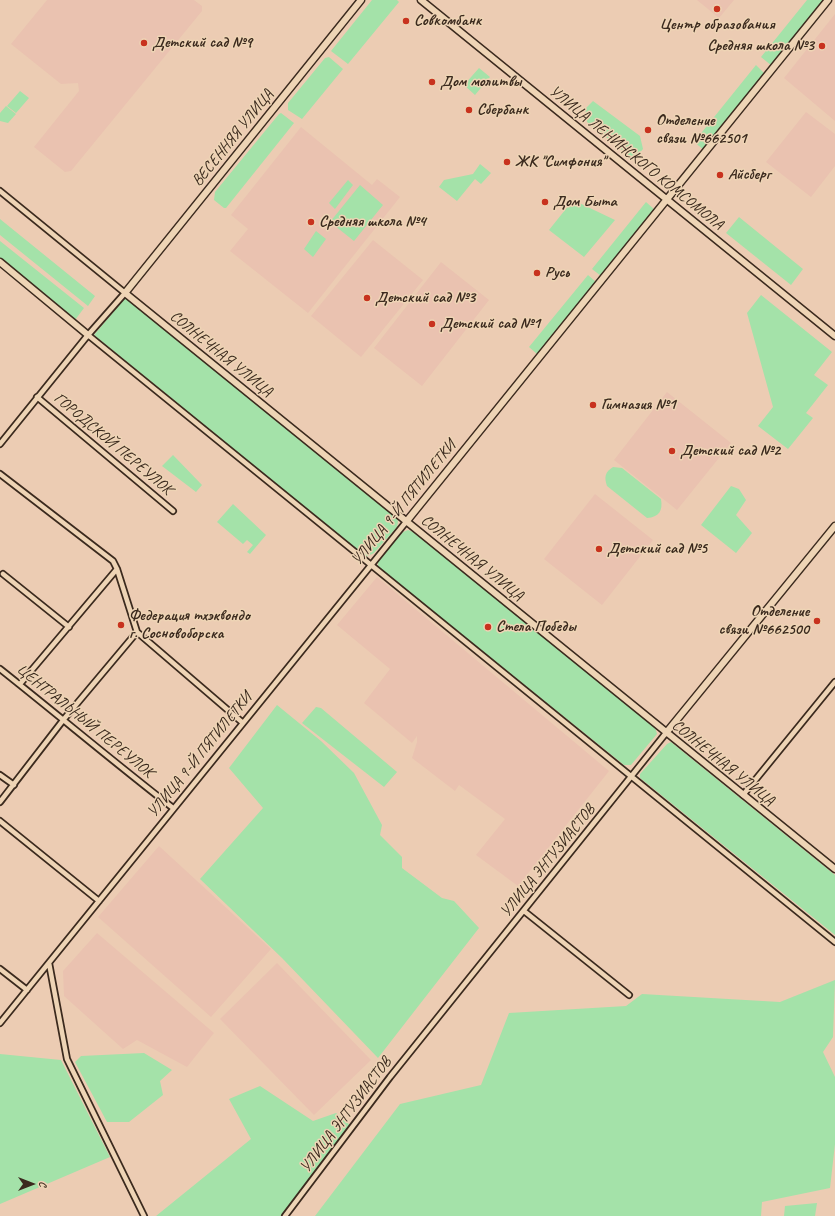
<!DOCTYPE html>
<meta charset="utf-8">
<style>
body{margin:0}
#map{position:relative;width:835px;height:1216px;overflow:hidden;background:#ecccb3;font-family:Caveat,sans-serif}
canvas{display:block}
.north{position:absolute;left:12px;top:1164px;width:40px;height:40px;-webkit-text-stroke:3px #eed4b5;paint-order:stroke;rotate:90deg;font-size:11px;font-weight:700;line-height:16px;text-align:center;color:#3b2a1e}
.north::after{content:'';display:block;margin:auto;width:14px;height:18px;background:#3b2a1e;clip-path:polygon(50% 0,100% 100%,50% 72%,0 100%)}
</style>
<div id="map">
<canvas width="835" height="1216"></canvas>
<div class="north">С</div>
</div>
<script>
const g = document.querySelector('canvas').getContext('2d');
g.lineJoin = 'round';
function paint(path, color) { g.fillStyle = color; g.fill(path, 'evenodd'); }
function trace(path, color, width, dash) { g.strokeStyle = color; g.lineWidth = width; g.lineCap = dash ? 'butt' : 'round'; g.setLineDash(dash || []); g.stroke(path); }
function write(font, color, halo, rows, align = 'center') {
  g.font = font + ' Caveat,sans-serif'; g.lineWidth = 3; g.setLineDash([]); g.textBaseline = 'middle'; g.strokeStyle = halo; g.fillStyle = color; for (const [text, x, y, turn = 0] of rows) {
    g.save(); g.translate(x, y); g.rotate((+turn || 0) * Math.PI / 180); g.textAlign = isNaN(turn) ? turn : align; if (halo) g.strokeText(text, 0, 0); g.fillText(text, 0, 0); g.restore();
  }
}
const built = new Path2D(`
 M47,0H194L202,6V11L71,171L65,172L34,147L79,91L78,83L61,84L11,44Z
 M697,0H734L719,18Z
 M835,14V121L784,78Z
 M806,112L835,134V166L811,197L766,162Z
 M301,127L372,185L377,179L400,197L308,313L230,251L248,229L231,215Z
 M373,240L423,280L361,357L311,316Z
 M441,262L489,300L422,386L374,348Z
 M667,392L731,443L677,510L614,460Z
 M595,494L653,540L602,605L544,559Z
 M377,577L609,771L518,886L476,855L505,819L459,785L455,791L412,758L417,742V736L412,743L364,703L390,669L337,625Z
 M159,846L271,949L211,1017L98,917Z
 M97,933L214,1033L187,1067L137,1040L123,1049L64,996L63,971Z
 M277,963L371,1060L314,1115L220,1019Z`);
const green = new Path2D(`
 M372,0H397L399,2L348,64L331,51Z
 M807,0H824L772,66L761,57Z
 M329,57L343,69L302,119L288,110V103L325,58Z
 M756,65L764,73L704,150L694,142Z
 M479,68L490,77L475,95L464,85Z
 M20,91L29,98L16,113L7,106Z
 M593,101L640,136L643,149L637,156L632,158L587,122L585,109Z
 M6,106L16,114L8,123L0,121V113Z
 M281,113L294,123L226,208H224L214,200L215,192L279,114Z
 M480,164L491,173L481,184L475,179L457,201L439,187L444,180L473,174Z
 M348,180L353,185L335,209L329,203Z
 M360,185L383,205L354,241L330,222Z
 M573,200L615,220L584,257L549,230Z
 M646,202L655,210L601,276L592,269Z
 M739,217L803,269L791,285L726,233Z
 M0,219L95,296L88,306L0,235Z
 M316,231L326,239L313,257L304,249Z
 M0,241L84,308L75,320L0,258Z
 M588,275L596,282L537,354L529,347Z
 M761,295L832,352L814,375L828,385L806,413L813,418L788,449L758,426L773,407L747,313Z
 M125,298L397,518L398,522L397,527L374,553L366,557L94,335Z
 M173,455L202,485L196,492L162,466Z
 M613,467L622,468L661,499C663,511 659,517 647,518L607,486C604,477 605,472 613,467Z
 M731,486L739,489L746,500L736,515L752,533L736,553L701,525Z
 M233,504L266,535L250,554L247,552L253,545L247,540L243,544L217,522Z
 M408,530L413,532L655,727L657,734L631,765H624L378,567V561L381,557L403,532Z
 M277,705L321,741L354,773L382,825L380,835L402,857V868L442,898L454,901L479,928L378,1058L282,958L200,879L263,808L229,768Z
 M316,707L321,708L397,772L384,787L302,723Z
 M671,742L835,875V935L640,778V774L667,744Z
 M835,980L833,1037L823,1052L835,1077V1144L830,1188L762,1202L761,1216H315L400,1104L481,1085L509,1013L626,1006L642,994L780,1002Z
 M144,1053L172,1070L160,1081L163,1095L129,1122H107L75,1062L81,1056Z
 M0,1054L61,1060L110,1157L0,1204Z
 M260,1086L313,1121L336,1113L351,1126L281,1216H156L251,1139L229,1099Z
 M817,1203L815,1216H784L785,1206Z`);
const street = new Path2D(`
 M0,191L125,293L88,335L0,444
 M88,335L835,942
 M37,397L173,511
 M0,474L113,561L117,569L137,632L243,723
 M3,574L69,627
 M0,669C58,715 115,763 173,808
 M20,684L117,569
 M0,775L14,785
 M743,795L835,682
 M0,802L64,719L137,632
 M0,821L99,901
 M524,911L629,995
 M49,963L67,1059L144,1216
 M0,969L27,990
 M0,1023L406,522
 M285,1216L390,1077L666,733`);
const secondary = new Path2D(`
 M361,0L125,293L835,869
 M421,0L835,336
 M0,262L88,335
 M406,522L828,0
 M666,733L835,526`);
const markers = [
 [717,9,4,"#c8321e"],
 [406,21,4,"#c8321e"],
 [144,43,4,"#c8321e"],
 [822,46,4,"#c8321e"],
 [432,82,4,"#c8321e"],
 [469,110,4,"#c8321e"],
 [648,130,4,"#c8321e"],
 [507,162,4,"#c8321e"],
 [720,175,4,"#c8321e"],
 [545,202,4,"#c8321e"],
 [311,222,4,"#c8321e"],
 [537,273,4,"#c8321e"],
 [367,298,4,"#c8321e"],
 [432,324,4,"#c8321e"],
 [593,405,4,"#c8321e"],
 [672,451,4,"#c8321e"],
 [599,549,4,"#c8321e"],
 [817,621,4,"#c8321e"],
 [121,625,4,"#c8321e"],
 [488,627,4,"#c8321e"]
];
const poiNames = [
 ["Совкомбанк",414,21],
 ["Центр образования",717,25,"center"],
 ["Детский сад №9",152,43],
 ["Средняя школа №3",814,46,"right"],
 ["Дом молитвы",440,82],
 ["Сбербанк",477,110],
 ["Отделение",656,121],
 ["связи №662501",656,139],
 ["ЖК \"Симфония\"",515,162],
 ["Айсберг",728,175],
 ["Дом Быта",553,202],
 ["Средняя школа №4",319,222],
 ["Русь",545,273],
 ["Детский сад №3",375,298],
 ["Детский сад №1",440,324],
 ["Гимназия №1",601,405],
 ["Детский сад №2",680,451],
 ["Детский сад №5",607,549],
 ["Отделение",809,612,"right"],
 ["связи №662500",809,630,"right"],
 ["Федерация тхэквондо",129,616],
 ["г. Сосновоборска",129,634],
 ["Стела Победы",496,627]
];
const streetNames = [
 ["ВЕСЕННЯЯ УЛИЦА",233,138,-51],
 ["УЛИЦА ЛЕНИНСКОГО КОМСОМОЛА",636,158,39],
 ["СОЛНЕЧНАЯ УЛИЦА",221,354,39],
 ["ГОРОДСКОЙ ПЕРЕУЛОК",113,444,40],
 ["УЛИЦА 9-Й ПЯТИЛЕТКИ",404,503,-51],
 ["СОЛНЕЧНАЯ УЛИЦА",472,558,39],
 ["ЦЕНТРАЛЬНЫЙ ПЕРЕУЛОК",85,721,39],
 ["УЛИЦА 9-Й ПЯТИЛЕТКИ",200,755,-51],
 ["СОЛНЕЧНАЯ УЛИЦА",723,763,39],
 ["УЛИЦА ЭНТУЗИАСТОВ",548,861,-51],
 ["УЛИЦА ЭНТУЗИАСТОВ",346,1115,-53]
];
paint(built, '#eac2b0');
paint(green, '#a4e2a9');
trace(street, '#3b2a1e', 8);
trace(secondary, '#3b2a1e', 9);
trace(street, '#eed4b5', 4.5);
trace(secondary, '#eed4b5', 6);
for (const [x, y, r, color] of markers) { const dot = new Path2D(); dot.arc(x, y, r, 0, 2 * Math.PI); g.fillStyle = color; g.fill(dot); trace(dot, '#eed4b5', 1.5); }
write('bold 16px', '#3b2a1e', '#eed4b5', poiNames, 'left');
write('16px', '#3b2a1e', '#eed4b5', streetNames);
</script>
